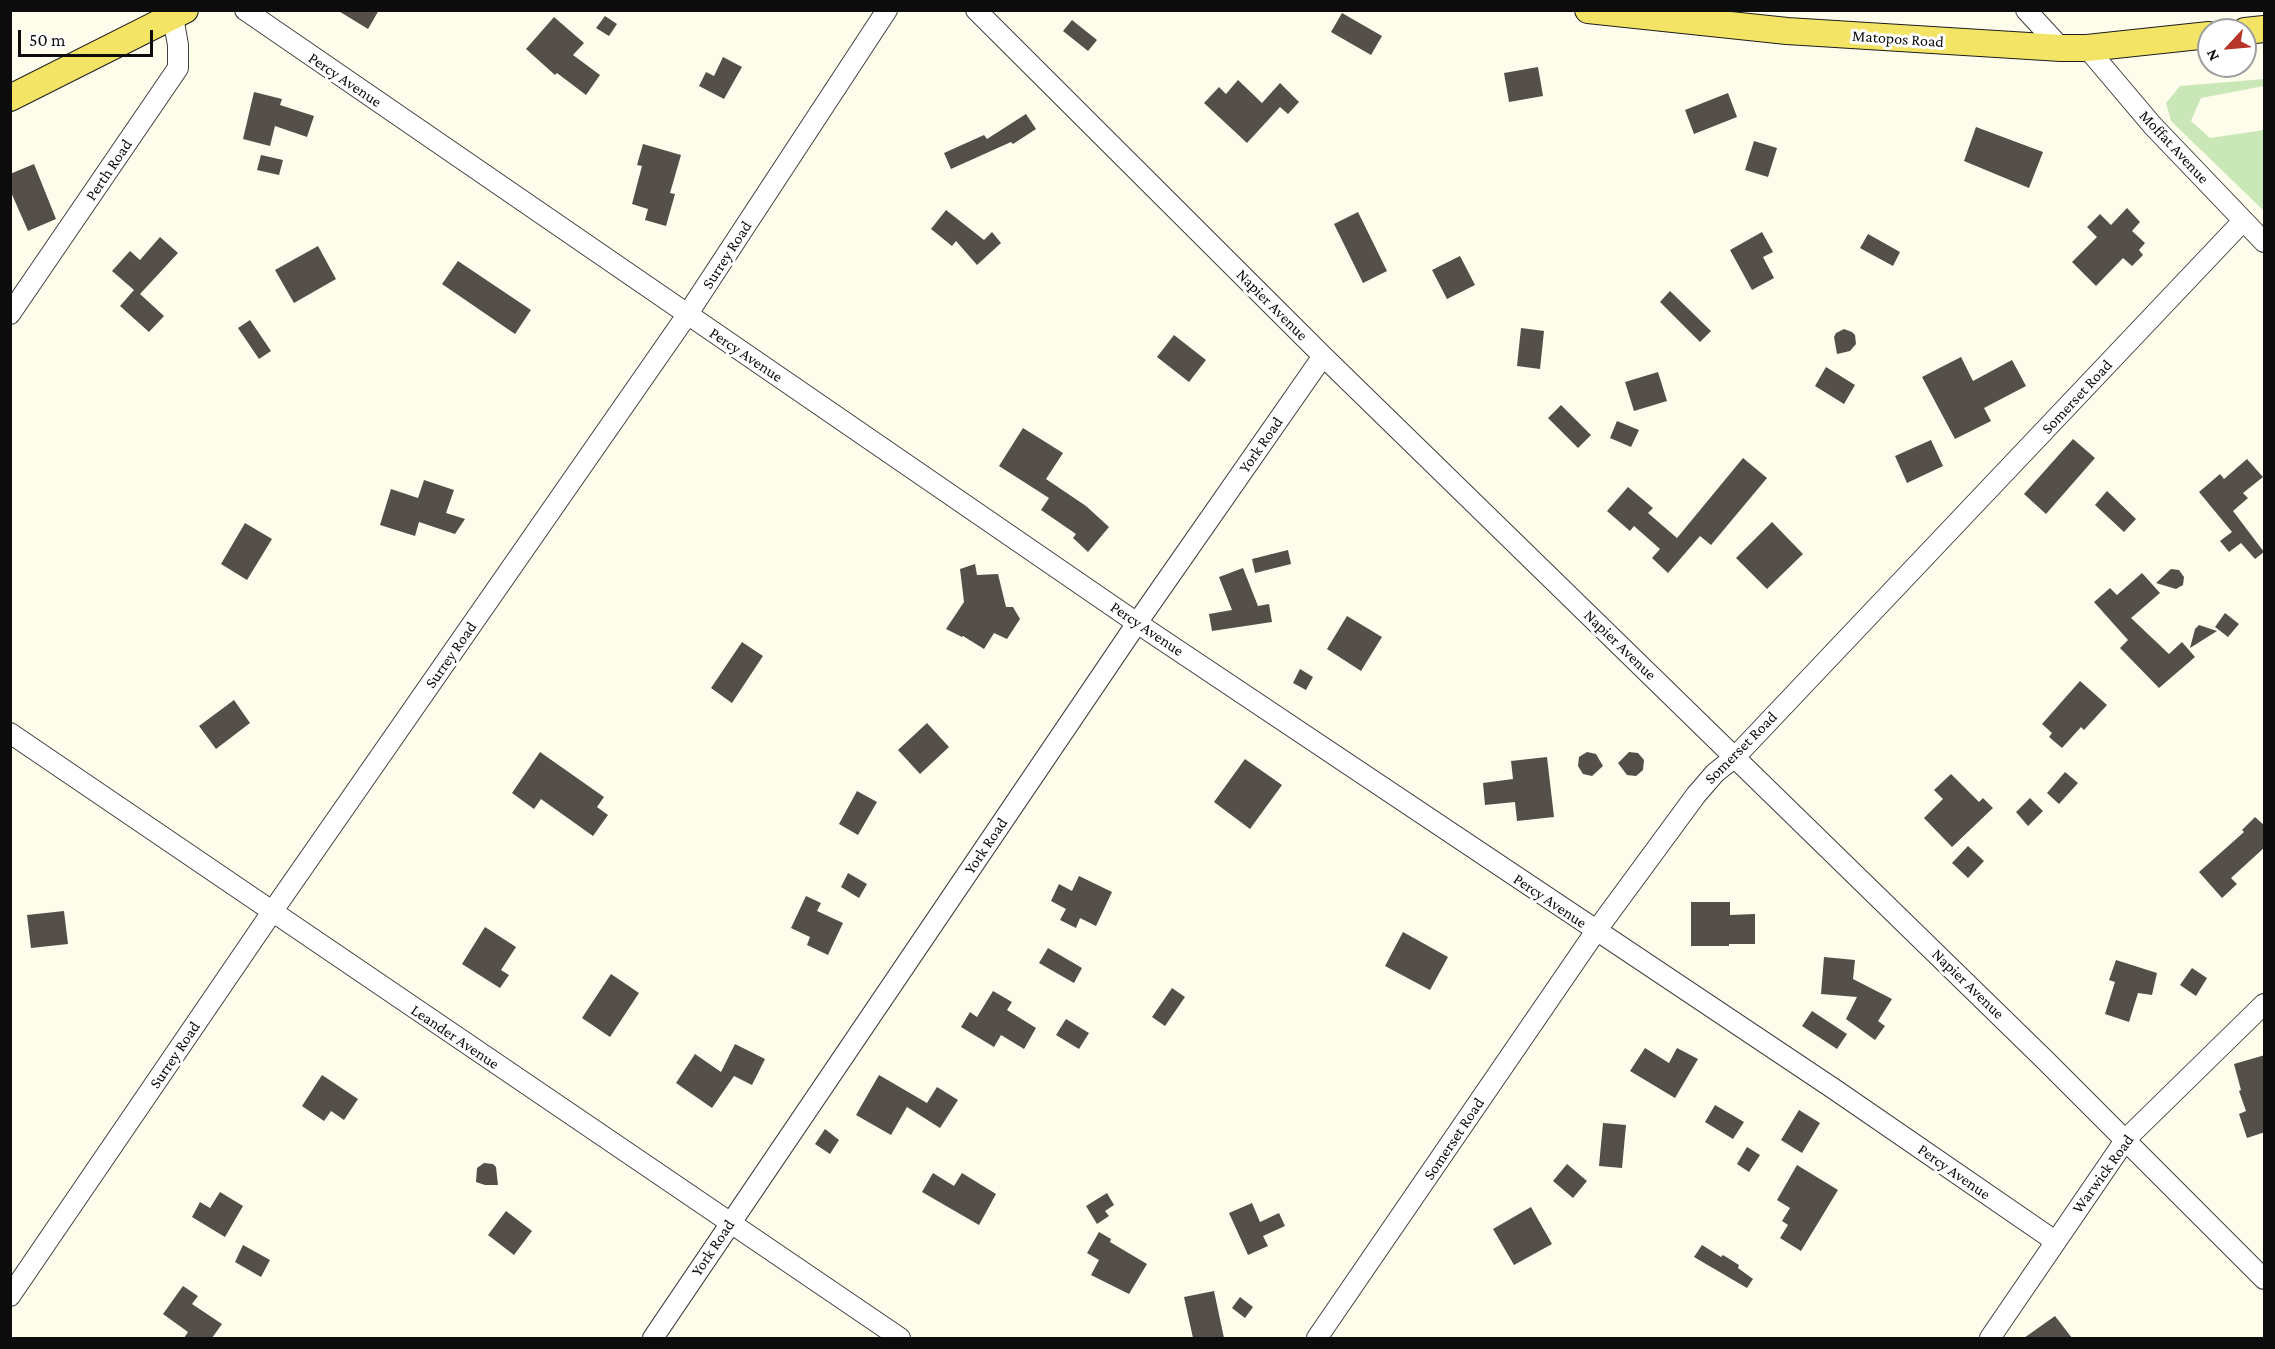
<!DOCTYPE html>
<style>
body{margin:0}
#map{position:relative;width:2275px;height:1349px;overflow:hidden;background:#fefdec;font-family:"Crimson Pro",serif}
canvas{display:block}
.frame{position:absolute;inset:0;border:12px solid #0c0c0c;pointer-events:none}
.north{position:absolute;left:2197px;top:18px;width:60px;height:60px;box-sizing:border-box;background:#fff;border:2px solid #9e9e9e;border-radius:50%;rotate:244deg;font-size:16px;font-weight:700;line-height:24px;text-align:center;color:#0c0c0c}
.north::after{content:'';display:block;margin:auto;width:21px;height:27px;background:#b83429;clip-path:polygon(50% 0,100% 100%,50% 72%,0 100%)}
.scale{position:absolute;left:18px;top:30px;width:135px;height:27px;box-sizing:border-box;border:3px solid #0c0c0c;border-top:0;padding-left:8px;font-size:18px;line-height:21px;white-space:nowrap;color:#0c0c0c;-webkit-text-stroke:4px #fff;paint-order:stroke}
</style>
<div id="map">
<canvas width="2275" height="1349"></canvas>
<div class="frame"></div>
<div class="north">N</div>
<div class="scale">50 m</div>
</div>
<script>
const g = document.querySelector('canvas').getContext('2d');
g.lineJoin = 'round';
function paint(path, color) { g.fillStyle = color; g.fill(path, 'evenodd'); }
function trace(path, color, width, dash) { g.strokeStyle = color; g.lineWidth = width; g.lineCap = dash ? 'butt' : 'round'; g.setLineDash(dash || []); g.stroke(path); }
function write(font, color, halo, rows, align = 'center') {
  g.font = font + ' "Crimson Pro",serif'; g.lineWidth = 6; g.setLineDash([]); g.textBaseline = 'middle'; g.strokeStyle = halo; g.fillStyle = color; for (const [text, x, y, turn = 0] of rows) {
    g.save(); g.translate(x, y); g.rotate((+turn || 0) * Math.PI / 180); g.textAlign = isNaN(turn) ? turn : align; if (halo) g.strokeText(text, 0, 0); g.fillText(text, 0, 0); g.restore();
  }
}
const green = new Path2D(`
 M2264,79V86L2201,98L2191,121L2210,138L2264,130V211L2171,121L2166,103L2180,86Z`);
const building = new Path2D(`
 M337,10H379L368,29Z
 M1342,13L1382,36L1371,55L1331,32Z
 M605,16L617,24L609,36L596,28Z
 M554,17L584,43L573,55L600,75L586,95L557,73L555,75L526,49Z
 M1072,20L1097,40L1088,51L1063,31Z
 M723,57L742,67L724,99L699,86L706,72L714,76Z
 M1538,67L1543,96L1509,102L1504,73Z
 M1238,80L1262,103L1280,83L1299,102L1288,114L1280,107L1247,143L1204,103L1219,87L1226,94Z
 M254,92L282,99L280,105L314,116L307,137L275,126L270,146L243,139Z
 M1728,93L1737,117L1694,134L1685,110Z
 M1026,114L1036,129L1013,144L1011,142L951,169L944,153L984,135L987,139Z
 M1976,127L2043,152L2029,188L1964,161Z
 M1754,141L1777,148L1768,177L1745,170Z
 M643,144L681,155L670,193L675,194L666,226L645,220L648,209L632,204L642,166L637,165Z
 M261,155L283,160L279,175L257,170Z
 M34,164L56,219L28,231L10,190V174Z
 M2127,208L2140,222L2132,231L2145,243L2139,250L2143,255L2132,266L2123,258L2096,286L2072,262L2097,237L2087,227L2100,214L2111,225Z
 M946,210L984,240L992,232L1001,243L977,265L956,241L952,246L931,229Z
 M1358,212L1387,271L1363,283L1334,224Z
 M1762,232L1773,252L1763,257L1774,278L1752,290L1730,250Z
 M1868,234L1900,252L1893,266L1860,248Z
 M160,237L178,253L140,294L164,316L149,332L120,306L134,290L112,271L130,251L140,260Z
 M318,246L336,279L294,303L275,270Z
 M1460,256L1475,285L1447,299L1432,270Z
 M458,261L531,310L515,334L442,284Z
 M1670,291L1711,331L1700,342L1660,302Z
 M250,320L271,351L259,359L238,328Z
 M1521,328L1544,331L1540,369L1517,366Z
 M1844,329L1852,332L1855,335L1856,344L1850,351L1837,354L1834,337L1836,333Z
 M1174,335L1206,360L1189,382L1157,357Z
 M1961,357L1973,381L2012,360L2026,386L1984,408L1991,421L1955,439L1922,377Z
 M1826,367L1855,385L1844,404L1815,386Z
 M1658,372L1667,401L1634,411L1625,382Z
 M1561,405L1591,435L1578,448L1548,418Z
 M1617,421L1639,430L1631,447L1610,438Z
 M1023,428L1063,453L1046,479L1086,506L1109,527L1088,552L1073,538L1076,534L1041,510L1049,498L999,466Z
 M2073,439L2095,458L2046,514L2024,494Z
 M1931,440L1943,466L1907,483L1895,456Z
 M1743,458L1767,478L1711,545L1700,536L1668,573L1652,558L1660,549L1634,526L1630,531L1607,511L1628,487L1653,508L1648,513L1677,538Z
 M2247,459L2263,477L2243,493L2248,498L2233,511L2264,552L2255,559L2241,543L2229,552L2220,541L2232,532L2199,492L2220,474L2224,479Z
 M424,480L454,490L446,513L465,519L455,534L419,522L415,536L380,525L391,489L418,498Z
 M2107,491L2136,519L2124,532L2095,505Z
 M1772,522L1803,554L1767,589L1736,558Z
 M245,523L272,539L247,580L221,564Z
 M1288,550L1291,564L1255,573L1252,559Z
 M975,564L977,575L998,574L1006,607H1013L1020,619L1007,639L994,633L984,649L963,636L962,637L946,629L964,602L960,569Z
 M1243,568L1258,606L1269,604L1272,622L1212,631L1209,614L1232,610L1219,577Z
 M2171,569L2179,570L2184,577L2183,585L2176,589L2156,583Z
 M2142,573L2160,593L2131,618L2169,654L2182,642L2195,657L2159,688L2120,648L2128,640L2094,602L2110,588L2117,595Z
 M2225,613L2239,624L2228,637L2215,627Z
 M1347,616L1382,637L1361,671L1327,649Z
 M2199,625L2217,631L2190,648L2195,629Z
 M742,642L763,656L732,703L711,688Z
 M1300,669L1313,677L1306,690L1293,683Z
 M2080,681L2107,705L2084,730L2081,727L2062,748L2049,737L2052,733L2042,724Z
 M234,700L250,723L216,749L199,726Z
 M927,723L949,747L920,774L898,750Z
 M540,752L604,797L597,807L608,815L593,836L541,799L534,809L512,793Z
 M1587,752L1596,754L1603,766L1592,776L1583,774L1578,766L1579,757Z
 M1629,752L1638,753L1644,760L1643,770L1636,776L1627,775L1618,763Z
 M1547,757L1554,817L1517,821L1515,802L1485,805L1483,783L1513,779L1511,761Z
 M1245,759L1282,785L1250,829L1214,802Z
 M2065,772L2078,783L2059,804L2047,793Z
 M1951,774L1979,802L1983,798L1993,808L1952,847L1924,818L1943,799L1934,790Z
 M857,791L877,802L858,835L839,824Z
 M2030,798L2043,811L2028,826L2016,812Z
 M2255,817L2265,826V847L2231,878L2237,884L2222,898L2199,872L2244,832L2242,830Z
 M1968,846L1984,861L1968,878L1952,863Z
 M848,873L867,884L859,898L841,887Z
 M1079,876L1112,892L1096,926L1080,918L1076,928L1060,920L1066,909L1051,901L1059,884L1072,891Z
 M806,896L821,903L817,911L843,923L828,955L807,945L810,937L791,928Z
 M1691,902H1730V915L1755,914V944H1729V946H1691Z
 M64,911L68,944L31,948L27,915Z
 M485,927L516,947L501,970L509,975L500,988L462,964Z
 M1403,932L1448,957L1430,990L1385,966Z
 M1048,948L1082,968L1074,983L1039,963Z
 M1824,957L1855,960L1853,979L1892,999L1878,1021L1885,1026L1875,1040L1846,1019L1857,997L1821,994Z
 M2116,960L2157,973L2152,995L2138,993L2129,1022L2105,1014L2115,982L2109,980Z
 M2192,968L2207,978L2196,996L2180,985Z
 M611,974L639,993L610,1037L582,1018Z
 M1172,988L1185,997L1165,1026L1152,1017Z
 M993,991L1012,1002L1007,1010L1036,1028L1024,1049L1001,1035L994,1047L961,1027L970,1012L977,1017Z
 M1812,1011L1847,1034L1837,1049L1802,1026Z
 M1066,1019L1089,1033L1079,1049L1056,1035Z
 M735,1044L765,1059L752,1085L734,1076L712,1108L676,1083L695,1054L721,1072Z
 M1645,1048L1669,1063L1677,1048L1698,1059L1675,1098L1630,1071Z
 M2265,1055V1132L2247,1138L2239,1114L2246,1111L2239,1091L2241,1090L2234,1064Z
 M322,1075L358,1099L344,1120L331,1111L324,1121L302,1106Z
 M879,1075L927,1103L937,1087L958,1100L940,1128L907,1107L891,1135L856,1115Z
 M1715,1105L1744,1122L1733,1139L1705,1122Z
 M1799,1110L1820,1123L1802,1153L1781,1140Z
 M1603,1123L1626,1125L1622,1168L1599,1166Z
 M825,1129L839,1140L830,1154L815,1144Z
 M1747,1147L1760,1155L1749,1172L1737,1164Z
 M484,1163L493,1164L496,1167L498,1185H485L476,1182L477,1168Z
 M1567,1164L1587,1181L1573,1198L1553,1181Z
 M1797,1165L1838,1190L1801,1251L1780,1238L1788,1225L1782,1221L1790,1208L1777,1200Z
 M933,1173L954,1186L962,1173L996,1194L979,1225L922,1192Z
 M220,1192L243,1206L225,1237L192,1217L200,1202L210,1208Z
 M1107,1193L1114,1205L1105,1211L1109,1216L1097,1224L1086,1206Z
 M1252,1203L1260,1222L1279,1213L1285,1226L1263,1236L1268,1246L1248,1255L1229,1213Z
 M1531,1207L1552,1244L1514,1265L1493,1229Z
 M506,1211L532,1231L514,1255L488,1235Z
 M1099,1232L1111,1239L1110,1242L1147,1264L1129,1294L1091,1275L1099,1260L1087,1253Z
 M243,1245L270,1260L261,1277L235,1262Z
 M1702,1245L1721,1257L1723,1255L1739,1265L1738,1268L1753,1279L1747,1288L1694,1257Z
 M183,1286L198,1296L192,1304L222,1324L212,1338H184L188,1332L163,1314Z
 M1214,1291L1224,1338H1193L1184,1297Z
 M1240,1297L1253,1307L1245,1318L1232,1308Z
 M2055,1316L2072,1338H2024Z`);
const minor = new Path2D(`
 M245,10L1137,623L1834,1089L2055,1241
 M976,10L1323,356L2044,1059L2264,1279
 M2026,10L2061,48
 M2087,48L2153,126L2264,242
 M10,314L178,68V45L173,17
 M10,733L900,1338
 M10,1296L272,912L687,315L887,10
 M653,1338L1137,623L1323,356
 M1317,1338L1596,931L1696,795L1715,773L1735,757L2243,221
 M1990,1338L2126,1139L2264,1004`);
const major = new Path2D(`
 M1588,10L1787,31L2061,48H2087L2209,35
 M2245,31L2264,29
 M10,98L185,10`);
const streetNames = [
 ["Matopos Road",1898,39,4],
 ["Percy Avenue",345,80,34],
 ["Moffat Avenue",2174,147,47],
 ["Perth Road",109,170,-56],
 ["Surrey Road",727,255,-57],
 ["Napier Avenue",1272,305,45],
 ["Percy Avenue",746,355,34],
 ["Somerset Road",2077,397,-47],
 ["York Road",1261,445,-55],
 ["Percy Avenue",1147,629,34],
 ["Napier Avenue",1620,645,44],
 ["Surrey Road",451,655,-55],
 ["Somerset Road",1741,748,-45],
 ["York Road",986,846,-56],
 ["Percy Avenue",1550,901,34],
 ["Napier Avenue",1968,984,44],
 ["Leander Avenue",455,1037,34],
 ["Surrey Road",175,1055,-56],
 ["Somerset Road",1454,1139,-56],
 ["Percy Avenue",1954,1172,35],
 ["Warwick Road",2103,1174,-54],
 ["York Road",713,1248,-56]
];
paint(green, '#cae7b7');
paint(building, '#544f49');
trace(minor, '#3f3f3f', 22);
trace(major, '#1d1d1d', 28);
trace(minor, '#fff', 20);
trace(major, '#f4e466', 26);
write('16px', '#0c0c0c', '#fff', streetNames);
</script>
